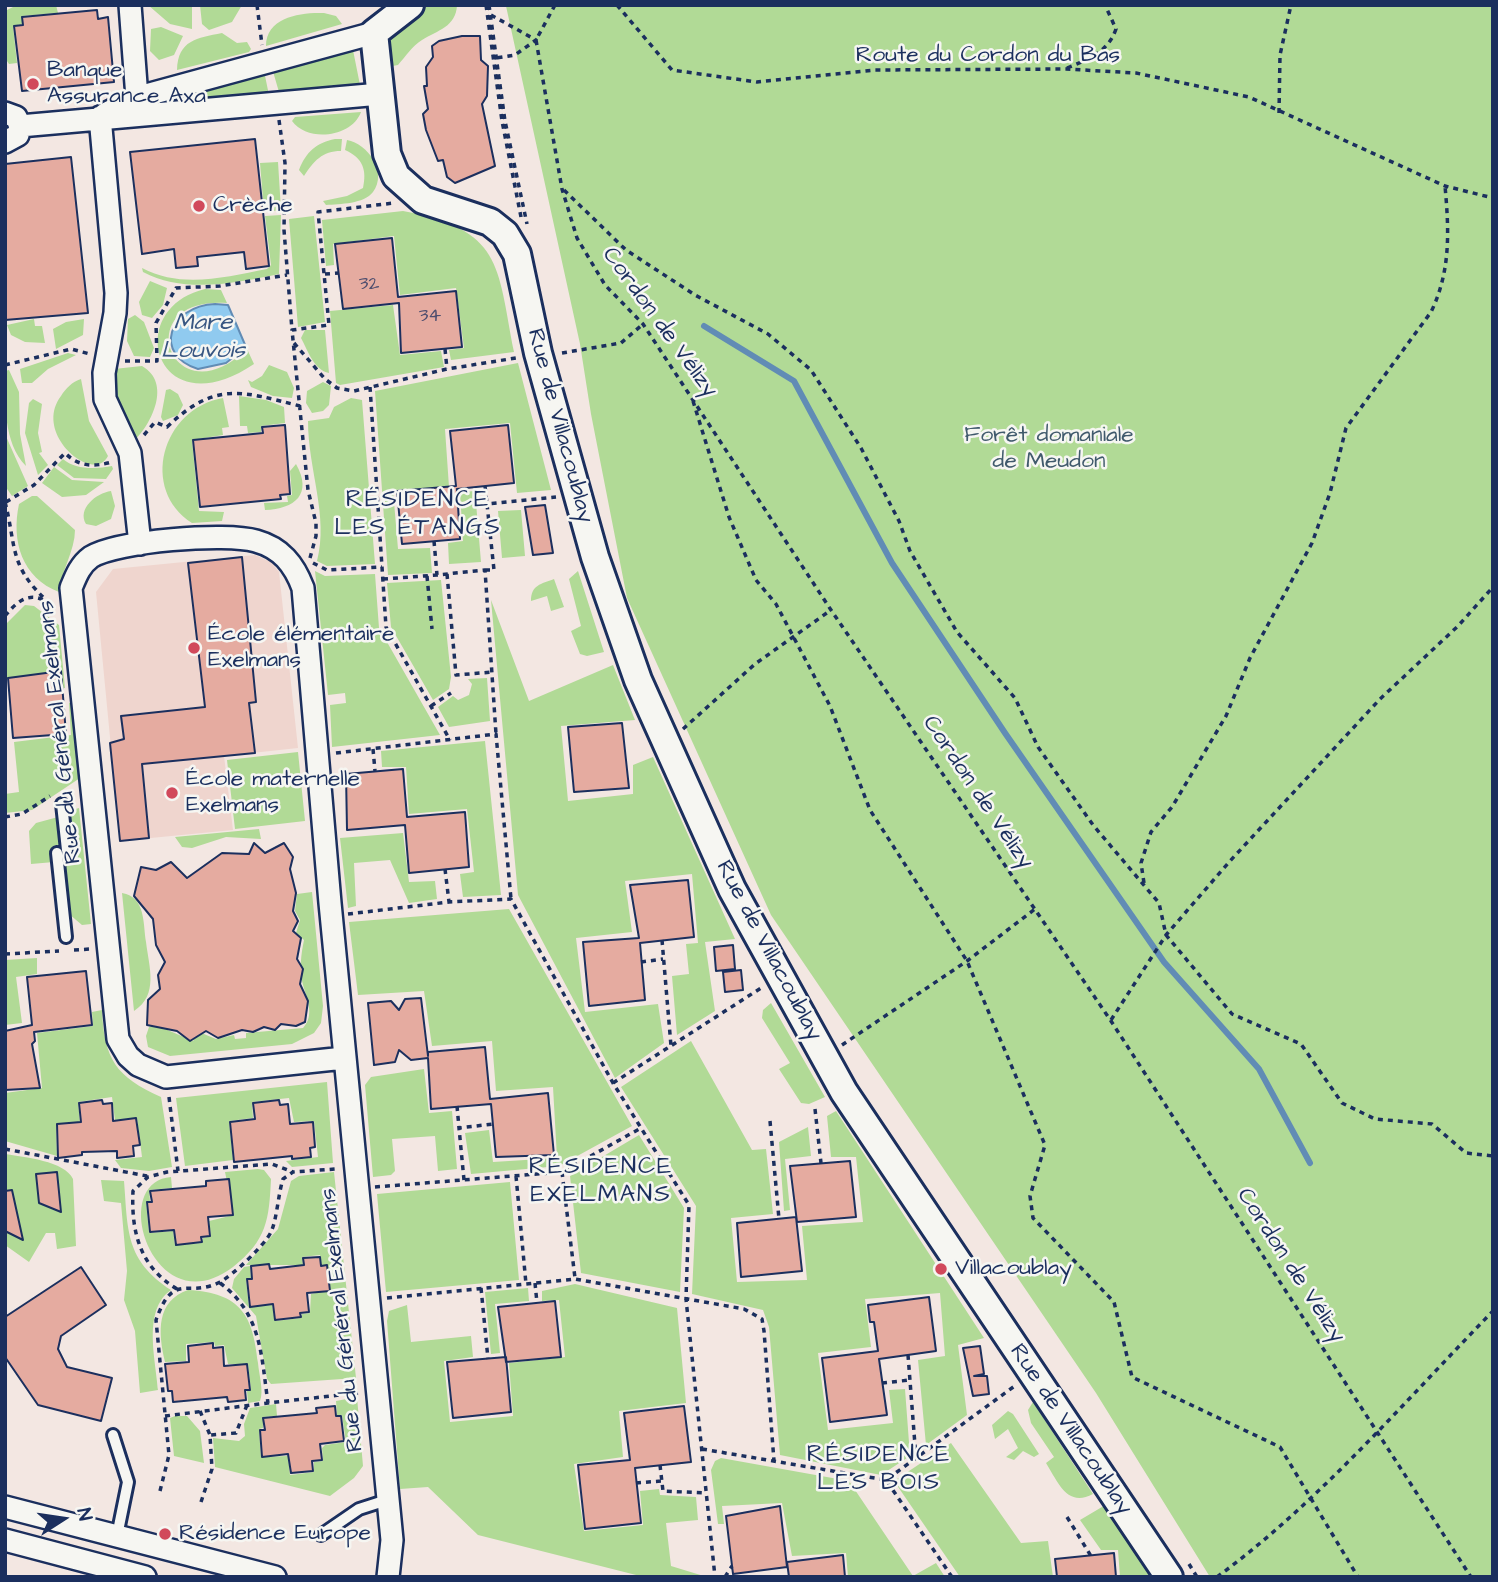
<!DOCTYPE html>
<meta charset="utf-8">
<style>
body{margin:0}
#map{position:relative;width:1498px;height:1582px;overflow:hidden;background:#f3e7e2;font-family:"Architects Daughter",sans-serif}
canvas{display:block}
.frame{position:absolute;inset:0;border:7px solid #1b2f5e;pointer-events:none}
.north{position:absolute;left:28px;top:1484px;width:70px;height:70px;-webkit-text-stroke:5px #f6f6f2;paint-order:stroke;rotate:78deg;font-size:19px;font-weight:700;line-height:28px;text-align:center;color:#1b2f5e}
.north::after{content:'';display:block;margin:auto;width:24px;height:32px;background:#1b2f5e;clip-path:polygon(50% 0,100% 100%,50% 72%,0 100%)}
</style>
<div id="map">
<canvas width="1498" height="1582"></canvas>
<div class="frame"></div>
<div class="north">N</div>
</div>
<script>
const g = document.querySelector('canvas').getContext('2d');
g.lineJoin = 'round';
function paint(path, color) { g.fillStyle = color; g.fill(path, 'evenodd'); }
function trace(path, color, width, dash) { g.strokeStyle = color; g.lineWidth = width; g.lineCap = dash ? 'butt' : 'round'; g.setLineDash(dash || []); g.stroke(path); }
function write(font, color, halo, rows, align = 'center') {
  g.font = font + ' "Architects Daughter",sans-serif'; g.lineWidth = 5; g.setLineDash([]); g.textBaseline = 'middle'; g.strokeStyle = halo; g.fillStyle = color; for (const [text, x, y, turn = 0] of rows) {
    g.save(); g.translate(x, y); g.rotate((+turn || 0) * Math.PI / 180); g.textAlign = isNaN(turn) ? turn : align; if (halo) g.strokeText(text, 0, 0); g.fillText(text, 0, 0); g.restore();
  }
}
const built = new Path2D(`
 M255,555L271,562L279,572L298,748L224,756L233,830L120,841L96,592L113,569Z`);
const green = new Path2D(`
 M17,5H56L58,13L22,16V24L13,26L17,63L9,64L5,58V11Z
 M148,5H192V29L170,24Z
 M200,5H242L232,22L209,30L202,24Z
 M423,5H457C456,27 438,30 422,40C412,46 406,56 398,65L387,67L385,40Z
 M1493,5V1577H1210L1096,1393L771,915L627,598L591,414L580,344L506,6Z
 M324,13L336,16L342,24L266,46C266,17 301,12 324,13Z
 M161,27L183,36L174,55L159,60L150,51L151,29Z
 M222,33L237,43L247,42L251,49L249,52L177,70C178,40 197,38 222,33Z
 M352,45L361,90L281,99L272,68Z
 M264,71L270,100L175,109L173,98Z
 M361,112C352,137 308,143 292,121L295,117Z
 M335,139H342L341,151C322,151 314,161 304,176L299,170C306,152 316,143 335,139Z
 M347,140C368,144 388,172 373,192C364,204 340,204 326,205L323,201L347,196L363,188C367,170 363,158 345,150Z
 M278,162L281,210L264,212L260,163Z
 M403,211C502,230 497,263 514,352L451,360L449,350L464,348L456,288L400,295L394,236L333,244L334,265L326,266L322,220Z
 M281,215L279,274C236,283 184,294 143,272L142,268C182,289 225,277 267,269L271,265L265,216Z
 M314,216L325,322L298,327L289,219Z
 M150,281L167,288L163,305L152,318L142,315L139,302Z
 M205,289L221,290L227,303C126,296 172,421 247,349L254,364C156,430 121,309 205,289Z
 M393,305L400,355L441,351L444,367L340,385L336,383L330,311Z
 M135,315L144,322L154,348L150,357L134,356L127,341L128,319Z
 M34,319L35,326H42L45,343L25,342L11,335L7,325Z
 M84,319L83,335L56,349L53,329L66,322Z
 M305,330H325L329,373C314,370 308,351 301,338Z
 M68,353L76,355L48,369L32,383H22L20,369Z
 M518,363L551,490L517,493L510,423L445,429L449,487L393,490L398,549L430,548L432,573L388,575L375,391Z
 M269,365L287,372L294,388L292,398L273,396L251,387L248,380L252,382L262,376Z
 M142,366C172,383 152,424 133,442L114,406V369Z
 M9,370L19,392L20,434L26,466C3,443 5,401 5,371Z
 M81,379L89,421L108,456C94,485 32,434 61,396C66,388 72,382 81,379Z
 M323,382L331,386L329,405L323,411L312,413L306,403L307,391Z
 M170,389L178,394L183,405L178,415L163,421L161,417L166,390Z
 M239,396L266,400L284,407L285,423L261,426V432L248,433L247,426H240Z
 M223,398L229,427L222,428L223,435L192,440L199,511L224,512L222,521L192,523C140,490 161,409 223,398Z
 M351,398L362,400L375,564L327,566L317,561C329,516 308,470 308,421L329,418L334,407Z
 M33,399L42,404L38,433L42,452L39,453L48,465L38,475L25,433L29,403Z
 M5,434L28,486L12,496L5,486Z
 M63,459C75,470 96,469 112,466L113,469L106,479L74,478L57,465Z
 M296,464C313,494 295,509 265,510L264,503L288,502L287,496L292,495L290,471Z
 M54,467L72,480L104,482L86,495L62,497L42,483Z
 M111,491L115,506L111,519L96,526L86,524C77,509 96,493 111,491Z
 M475,491L481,562L449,564L448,543L463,541L460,492Z
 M32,496H37L75,530C75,551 61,571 59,592C22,578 11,541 19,504Z
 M521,510L525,556L502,558L498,511Z
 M315,571L325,576L375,574L379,628L440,735L332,747L330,705L346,703L345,693L328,695Z
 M578,571L604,652L587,656L580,654L571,631L581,626L569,579Z
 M554,579L564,607L551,611L547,596L531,601C531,585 541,584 554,579Z
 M441,580L451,677L449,689L433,700L391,627L387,583Z
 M491,600L529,701L613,665L635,720L561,726L568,801L633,794V765L653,757L735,939L705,942L715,1011L677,1035L672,976L689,974L686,944L698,943L692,874L625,881L632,932L576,938L585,1012L658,1004L664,1043L615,1078L518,895Z
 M25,605L34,606L59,625L65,688L51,690L48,674L5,679V625Z
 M487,678L490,721L449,727L438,707L453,696L458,700L469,695L472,684L468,679Z
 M69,703H73L80,778L32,810L5,813V794L19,792L14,742L71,735Z
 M485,741L501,895L463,897L460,874L474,872L467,809L409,814L406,767H382L381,751Z
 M298,752L305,821L235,829L227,760Z
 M79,808L91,924L82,925L69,914L60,864L73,862L69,811Z
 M58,817L61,845L53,846L54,862L31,864L29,831L36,823Z
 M259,829L261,839L226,837L192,848L182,847L175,837Z
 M403,833L409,882L435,881L437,899L409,903L390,860L354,863L356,906L348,908L340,838Z
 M312,892L323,1006L321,1023L314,1033L292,1044L170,1056L148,1047L146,1036L149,1027L156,1025L193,1041L199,1032L216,1039L234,1035L235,1039L246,1038V1033L303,1028C315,1015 307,999 303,985C299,971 301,954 304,940L296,933L300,920L295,911L297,894Z
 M122,893C146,897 143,924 146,942C149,967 159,995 134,1011Z
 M509,909L632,1126L559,1166L471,1174L465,1133L489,1130L493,1162L557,1158L553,1087L496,1091L492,1041L432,1046L424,991L358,995L349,922Z
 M37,958V974L16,977L22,1023L5,1025V960Z
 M771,1003L825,1097L809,1104L801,1103L779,1069L790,1063L762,1018L763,1010Z
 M102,1010C104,1059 116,1077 161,1097L172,1167L149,1171L121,1168L115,1160L142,1157L137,1118L115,1120L112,1097L78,1102L80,1122L56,1124L57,1156L5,1141V1093L42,1088L37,1033L93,1026L92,1012Z
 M691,1041L752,1150L766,1149L773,1214L731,1218L737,1282L807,1280L802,1226L863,1222L856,1157H831L827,1116L836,1111L984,1338L958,1345L967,1415L926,1445L918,1360L945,1356L940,1293L865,1299L871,1347L818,1353L828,1430L893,1423L889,1390L905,1389L910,1456L881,1475L780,1455L769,1327L763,1310L692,1294L696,1206L621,1087Z
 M424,1069L429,1113L452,1111L457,1169L438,1171L435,1136L392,1139L395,1171L391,1175L373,1177L365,1085L371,1077Z
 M327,1082L333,1163L292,1167L286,1161L318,1157L314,1121L294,1122L289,1098L252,1102L253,1118L229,1121L233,1160L185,1166L176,1098Z
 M808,1127L811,1156L785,1159L790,1210L784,1211L779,1142Z
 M639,1135L684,1208L680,1292L581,1273L570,1176Z
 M5,1154C24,1157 65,1161 73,1179L76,1246L57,1249L55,1233H46L29,1262L5,1245Z
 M258,1169L264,1170L271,1179C269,1220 267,1240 233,1267C154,1327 107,1182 171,1177L172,1188L149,1190L150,1201L146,1202L149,1233L173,1231L175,1245L202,1243L203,1238L211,1236L209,1221L234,1215L225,1172Z
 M334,1172L356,1378L271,1384L267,1379L256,1316L232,1288L234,1279L244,1267L250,1266L251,1278L246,1279L249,1307L272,1305L275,1321L301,1318L302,1314L310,1313L311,1294L330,1290L328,1265H321L320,1255L302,1257L303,1265H246L278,1229L291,1181L299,1176Z
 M101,1180L124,1181C128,1230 125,1260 171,1290C142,1310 156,1360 158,1390L140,1393L135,1331L124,1300L127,1271L121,1203L104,1201Z
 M510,1182L519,1280L386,1292L377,1194Z
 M575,1284L677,1308L686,1403L619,1411L623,1457L574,1464L584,1531L643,1525L640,1491L659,1489L660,1495L696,1497L698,1520L666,1523L671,1566L707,1577H644L478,1535L428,1487L400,1489L387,1321L389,1311L407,1305L411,1342L471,1336L473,1357L444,1361L450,1422L513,1416L509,1363L565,1357L559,1300L542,1301V1291Z
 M528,1288L529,1301L495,1304L500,1353L491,1354L485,1292Z
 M188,1290C241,1293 253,1315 258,1363C259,1375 264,1391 260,1401L248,1403L247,1391L251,1390L248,1364H228L224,1345L215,1346L214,1342L186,1344V1361L165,1362C158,1332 156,1301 188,1290Z
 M357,1397L363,1466L354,1478L330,1496L215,1467L213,1438L239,1441L245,1436L244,1424L250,1408L276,1404L277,1416L263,1417V1428L259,1429L261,1457L288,1456L290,1475L314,1472V1462L323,1461L322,1448L325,1445L346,1442L342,1415H337L336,1401Z
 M1033,1402L1093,1494C1067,1508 1058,1482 1046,1463L1054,1457L1031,1423L1028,1410Z
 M1008,1411L1013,1414L1039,1454L1034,1457L1023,1451L1014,1460L1006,1457L1018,1448L1008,1429L995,1439L992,1425Z
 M175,1416H187L200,1431L204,1463L174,1456L170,1418Z
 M951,1443L1021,1543L1048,1541L1053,1577H960L894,1481Z
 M721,1458L849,1481L913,1576L936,1563L945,1577H848L846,1553L792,1556L782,1503L722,1506L724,1524H718L711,1470L715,1461Z
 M1107,1504L1155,1577H1120L1118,1550H1101L1080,1520Z`);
const water = new Path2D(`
 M215,304L228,305L246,347L226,363L198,369C153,355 168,306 215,304Z`);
const stream = new Path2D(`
 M704,326L794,381L892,563L1005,733L1164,962L1259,1069L1310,1163`);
const building = new Path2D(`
 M97,10L98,19L108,17L114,82L22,91L14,26L23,25L22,17Z
 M462,36H480L481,60L488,66L487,96L482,104L495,166L455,183L447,177L443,160L438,161L426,130L423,114L428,109L424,86H427L426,67L433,57L432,46L439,41Z
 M255,139L269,266L246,269L244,252L197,257L198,266L176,268L174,249L142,254L130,152Z
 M71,157L88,313L5,320V164Z
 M392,238L398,297L456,291L462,347L401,353L399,303L343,309L335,244Z
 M285,425L290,494L280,495L281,499L200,507L193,440L263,433L262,427Z
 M508,425L514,483L457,489L460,539L402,544L397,491L456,486L450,431Z
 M545,505L553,553L533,555L525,507Z
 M242,557L256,702L249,703L255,753L142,764L149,838L120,841L110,743L124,739L121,716L205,707L188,563Z
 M61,671L66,734L13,738L8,678Z
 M622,723L629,788L574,792L568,727Z
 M403,769L407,817L465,812L469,867L409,873L405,825L347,830L346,774Z
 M254,843L265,853L284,843L293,857L290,869L296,893L293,911L298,921L293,931L301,938L297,959L303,969L300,984L308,1001L305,1022L296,1026L281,1024L275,1030L264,1027L253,1032L242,1030L218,1038L206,1031L190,1041L177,1031L147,1025L148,1000L160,989L158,975L165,962L156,945L153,919L134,896L141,867L156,870L171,862L187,878L222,853L249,854Z
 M688,880L694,937L640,943L645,1000L589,1006L583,942L639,938L630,885Z
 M733,945L735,969L716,971L714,947Z
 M741,970L743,990L725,992L723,972Z
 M86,971L92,1025L34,1032L35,1041L32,1044L40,1088L5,1090V1031L32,1025L27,977Z
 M421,998L428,1056V1052L485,1047L490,1099L548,1093L554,1155L496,1157L491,1104L431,1109L428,1058L411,1060L399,1050L395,1062L374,1065L368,1003L391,1001L399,1010L405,999Z
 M102,1100L103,1104L112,1103L113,1121L136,1118L140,1145L133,1146L134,1156L117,1158V1151L82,1152V1155L58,1158L57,1124L81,1122L79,1103Z
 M279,1100L280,1105L288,1104L290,1124L313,1122L315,1147L310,1148L311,1157L292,1159V1156L234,1162L230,1122L255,1119L253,1103Z
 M850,1161L856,1217L797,1222L790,1166Z
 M57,1172L61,1212L39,1203L36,1174Z
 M229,1179L233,1215L208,1217L210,1236L201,1237L202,1242L176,1245L174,1230L150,1232L147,1202H152L150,1191L206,1186V1181Z
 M12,1190L23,1240L5,1231V1191Z
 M796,1217L802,1271L741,1277L737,1223Z
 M320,1257L321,1266L327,1265L330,1291L307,1293L309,1312L300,1313L301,1317L275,1320L273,1304L250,1307L247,1279H252L251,1266L269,1264L270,1269L304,1265L303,1258Z
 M81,1267L106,1305L61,1336L58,1349L67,1367L112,1378L101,1421L38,1405L5,1357V1317Z
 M929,1297L936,1351L879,1359L887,1415L830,1422L822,1358L878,1351L874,1322H870L868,1305Z
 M555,1301L561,1357L506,1362L498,1307Z
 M213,1343V1348L223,1347L224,1366L247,1364L250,1390H245L246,1400L228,1402L227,1397L173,1402L172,1391H168L165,1364L189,1362L188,1346Z
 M980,1346L984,1374L974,1376H987L989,1394L973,1396L963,1348Z
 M506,1357L511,1412L453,1418L447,1362Z
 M335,1406L336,1416H341L344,1441L320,1444L322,1460L312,1461L313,1471L291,1473L288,1454L262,1457L260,1430H265L263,1418L317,1413L316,1408Z
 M684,1406L691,1462L635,1468L641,1523L585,1529L578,1465L630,1460L624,1413Z
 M780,1506L787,1567L733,1574L726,1516Z
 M1114,1553L1116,1577H1057L1055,1559Z
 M843,1555L845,1577H789L787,1562Z`);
const path = new Path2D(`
 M257,5L262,45
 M486,5L502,121L521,217
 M489,5L505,121L527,224
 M555,5L536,40L562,189L577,238L605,285L643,324L831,610L1111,1021L1471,1577
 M617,5L672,70L757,82L875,70L1066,69L1136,73L1249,97L1445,186L1493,198
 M491,15L536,40L515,55L496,58
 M1067,68C1089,59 1108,52 1116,29L1105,5
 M1279,113L1280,55L1291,5
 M279,120L285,163L284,230L292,330
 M564,190L626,250L695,295L768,334L811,370L861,448L899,521L910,551L957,632L1015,698L1038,747L1093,825L1159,903L1166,935L1232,1014L1301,1044L1342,1103L1375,1119L1432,1124L1466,1153L1493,1156
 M325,274L339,273
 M294,343L325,379L337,388L354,391L447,369L516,358
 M445,349L447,369
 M562,353L621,343L643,324
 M125,361H157L156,323L176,288L220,286L287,275
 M5,365L71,349L90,354
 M370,387L386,627L450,740
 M693,401L729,517L756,580L776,604L830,706L870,810L967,961L1045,1145L1030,1196L1033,1218L1114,1302L1132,1377L1280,1447L1358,1577
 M144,435L155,422L167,427C215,381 241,391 300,406
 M485,486L487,504
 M5,502C16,544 9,564 43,597
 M6,502L34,485L65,453C79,467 94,467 112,462
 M434,541L437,575L485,570L496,734
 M310,558L316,536V523L308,490L292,330L329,325L318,212L394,203
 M313,563L327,570L382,567
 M485,570H494L487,504L556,497
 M447,574L456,675L493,672
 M427,576L432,629
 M383,579L437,575
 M5,616C20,597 34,590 54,607
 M431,706L451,693
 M683,729L755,664L831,610
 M373,749L375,771
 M336,753L496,734L511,899
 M5,817L22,814L50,796
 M445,869L449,902
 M1144,883L1141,863L1151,832L1172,807L1226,716L1250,658L1312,543L1330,493L1346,428L1431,312C1451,271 1449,230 1445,186
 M348,914L449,902L511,899L613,1083L689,1205L686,1299L715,1577
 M662,940L671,1046
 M74,950L91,949
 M5,954L59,951
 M641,962L663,959
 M1111,1020L1166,935L1230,861L1380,699L1458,626L1493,587
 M842,1045L967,961L1035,909
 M613,1083L761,988
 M169,1097L178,1171
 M457,1106L459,1128
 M815,1109L821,1163
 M770,1121L779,1219
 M5,1149L147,1176
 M562,1172L575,1278
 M516,1176L526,1284
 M464,1180L459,1128L493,1124
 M375,1187L562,1172L641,1128
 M220,1283C262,1314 261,1355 268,1403L358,1393
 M535,1283L537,1303
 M481,1288L488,1359
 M177,1289C140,1267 131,1232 133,1191L148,1177L167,1172L272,1164L293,1172
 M387,1298L575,1279L744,1309L762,1319L764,1331L774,1461
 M908,1355L916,1458
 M882,1383L910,1380
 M200,1411L210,1435
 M165,1416L268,1403
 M702,1449L886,1480
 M660,1465L663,1491L706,1493
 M636,1483L662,1481
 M160,1491L169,1455L156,1320C174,1270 187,1299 220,1282C232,1276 265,1245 271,1232C277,1219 278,1195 283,1179L293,1172L335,1169
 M201,1502L212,1469L210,1435L236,1433L247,1405
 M1067,1517L1091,1556
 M1189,1564L1197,1577
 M725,1577L732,1566
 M952,1577L886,1480L1016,1385
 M1217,1577C1319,1502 1404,1402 1493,1311`);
const service = new Path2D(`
 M62,804L67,850
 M57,853L66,937
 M113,1435L128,1482L117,1536
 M321,1535L359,1509L387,1500`);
const minor = new Path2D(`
 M130,5L138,111
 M5,113L16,117L20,126L18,135L5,142
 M105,114L139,97L374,33
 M100,117L116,293L115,313L104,373L105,399L130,453L140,544
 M20,126L380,94
 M344,1058L166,1077L138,1065L128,1056L118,1039L71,588C76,576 80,565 91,557C117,541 226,532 256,541C281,548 294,564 303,588L330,903L392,1540L388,1577
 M5,1507L275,1577
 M5,1540L145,1577`);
const tertiary = new Path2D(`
 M410,5L374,33L387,154L396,176L423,200L490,222L505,234L517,254L538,353L595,557L638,680L732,889L844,1092L1169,1577`);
const markers = [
 [33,84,7,"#d1495b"],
 [199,206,7,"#d1495b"],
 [194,648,7,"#d1495b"],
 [172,793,7,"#d1495b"],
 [941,1269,7,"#d1495b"],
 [165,1534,7,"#d1495b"]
];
const numberNames = [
 ["32",369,285],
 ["34",430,317]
];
const streetNames = [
 ["Route du Cordon du Bas",988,56],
 ["Cordon de Vélizy",659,323,54],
 ["Rue de Villacoublay",559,426,75],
 ["Rue du Général Exelmans",61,732,-96],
 ["Cordon de Vélizy",977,793,56],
 ["Rue de Villacoublay",768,951,62],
 ["Cordon de Vélizy",1290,1266,57],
 ["Rue du Général Exelmans",343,1320,-96],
 ["Rue de Villacoublay",1070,1430,56]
];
const poiNames = [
 ["Banque",47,71],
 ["Assurance Axa",47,97],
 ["Crèche",213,206],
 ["École élémentaire",208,635],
 ["Exelmans",208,661],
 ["École maternelle",186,780],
 ["Exelmans",186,806],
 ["Villacoublay",955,1269],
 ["Résidence Europe",179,1534]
];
const parkNames = [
 ["Forêt domaniale",1049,436],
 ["de Meudon",1049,462]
];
const waterNames = [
 ["Mare",203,324],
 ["Louvois",203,352]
];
const neighbourhoodNames = [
 ["RÉSIDENCE",418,501],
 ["LES ÉTANGS",418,529],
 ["RÉSIDENCE",601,1168],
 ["EXELMANS",601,1196],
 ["RÉSIDENCE",879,1456],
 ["LES BOIS",879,1484]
];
paint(built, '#efd5ce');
paint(green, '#b1da96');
paint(water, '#90caef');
trace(water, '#618cb5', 2);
trace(stream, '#618cb5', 6);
paint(building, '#e5aba0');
trace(building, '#1b2f5e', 2);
trace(service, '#1b2f5e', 16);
trace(minor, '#1b2f5e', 26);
trace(tertiary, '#1b2f5e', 32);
trace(path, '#1b2f5e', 3.5, [5, 5]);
trace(service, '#f6f6f2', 10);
trace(minor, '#f6f6f2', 21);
trace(tertiary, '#f6f6f2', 26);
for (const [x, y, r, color] of markers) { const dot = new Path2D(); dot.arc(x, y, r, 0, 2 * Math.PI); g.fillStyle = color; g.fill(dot); trace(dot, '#f6f6f2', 2.5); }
write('19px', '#4e4e6e', null, numberNames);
write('23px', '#1b2f5e', '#f6f6f2', streetNames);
write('23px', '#1b2f5e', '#f6f6f2', poiNames, 'left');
write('23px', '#405a6c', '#f6f6f2', parkNames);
write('italic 24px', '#385682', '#f6f6f2', waterNames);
g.letterSpacing = '2px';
write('24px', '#1b2f5e', '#f6f6f2', neighbourhoodNames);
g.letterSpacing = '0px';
</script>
